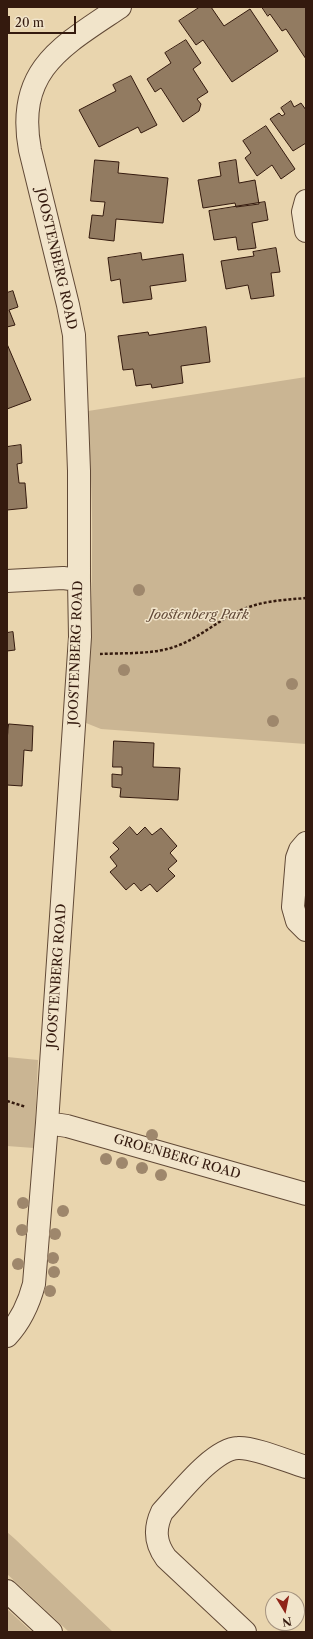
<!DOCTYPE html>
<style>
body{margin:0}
#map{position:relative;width:313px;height:1639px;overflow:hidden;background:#e9d5ae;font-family:"Libre Caslon Text",serif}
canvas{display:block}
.frame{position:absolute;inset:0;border:8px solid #341a0e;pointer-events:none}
.north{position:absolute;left:265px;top:1591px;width:40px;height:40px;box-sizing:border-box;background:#f1e4ca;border:1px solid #a5937f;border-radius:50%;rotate:170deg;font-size:11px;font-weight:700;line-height:16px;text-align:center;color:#341a0e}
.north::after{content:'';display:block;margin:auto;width:14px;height:18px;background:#8f2418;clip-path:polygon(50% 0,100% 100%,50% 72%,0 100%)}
.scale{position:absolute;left:8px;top:16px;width:68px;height:18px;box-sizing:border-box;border:2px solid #341a0e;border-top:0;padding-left:5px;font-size:12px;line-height:14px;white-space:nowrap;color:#341a0e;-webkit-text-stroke:3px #f1e4ca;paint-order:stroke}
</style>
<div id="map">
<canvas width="313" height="1639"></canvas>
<div class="frame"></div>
<div class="north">N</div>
<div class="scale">20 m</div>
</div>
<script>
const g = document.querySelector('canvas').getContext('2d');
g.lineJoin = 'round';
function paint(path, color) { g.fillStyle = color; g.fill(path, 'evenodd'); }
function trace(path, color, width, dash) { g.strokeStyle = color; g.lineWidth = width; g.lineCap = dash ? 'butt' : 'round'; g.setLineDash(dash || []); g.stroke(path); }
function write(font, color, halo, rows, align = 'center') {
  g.font = font + ' "Libre Caslon Text",serif'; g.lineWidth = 3; g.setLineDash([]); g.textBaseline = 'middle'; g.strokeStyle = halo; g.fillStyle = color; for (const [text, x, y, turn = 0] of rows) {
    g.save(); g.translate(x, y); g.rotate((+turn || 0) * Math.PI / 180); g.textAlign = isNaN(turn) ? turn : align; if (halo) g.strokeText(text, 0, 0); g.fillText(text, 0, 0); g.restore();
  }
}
const green = new Path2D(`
 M306,377V744L101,729L86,723C89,666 92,610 92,553C93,506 90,458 88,411Z
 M7,1057L38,1060L34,1148L7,1146Z
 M7,1532L15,1539L113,1632H69L7,1574Z
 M7,1609L32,1632H7Z`);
const building = new Path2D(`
 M200,7H211L224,26L250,9L278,51L232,82L203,40L196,45L179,21Z
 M262,7H306V59L286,29L282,31L270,14L268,16Z
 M186,40L201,63L193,69L208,92L197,99L201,104L199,111L183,122L161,88L155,92L147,79L171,63L165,53Z
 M131,76L157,125L141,133L138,127L99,147L79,110L116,91L113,85Z
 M291,101L294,107L301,103L306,110V143L293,151L270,119L279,113L282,116L285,114L281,108Z
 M266,126L295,169L281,179L272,165L257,176L245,158L251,153L243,141Z
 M95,160L119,162L118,173L168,178L163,223L116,219L114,241L89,238L92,215L103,216L105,202L91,201Z
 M236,160L239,183L255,180L259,204L236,207L235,203L203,208L198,180L221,176L219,163Z
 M265,202L268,220L252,223L256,248L238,250L236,237L214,240L209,211Z
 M276,248L280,272L271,273L274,296L251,299L248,285L226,289L221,261L254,256L253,252Z
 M141,253L142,260L183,254L186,281L150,286L152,299L123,303L120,279L111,281L108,258Z
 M13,291L18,307L9,310L15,325L7,327V293Z
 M206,327L210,362L181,366L183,383L152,388L151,384L136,386L133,369L123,370L118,336L148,332L149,335Z
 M7,344L31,400L7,409Z
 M21,445L22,463L17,464L19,483H25L27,508L7,510V447Z
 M13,632L15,650L7,651V633Z
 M9,724L33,726L32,751L24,750L22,786L7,785V741Z
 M114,741L154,743L153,767L180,768L178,800L120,797L121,788L112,787V774L122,775V767H113Z
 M130,827L137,835L145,827L152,835L161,828L177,846L170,853L177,861L168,869L175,876L157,892L150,884L141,891L134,883L126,890L110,872L117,866L110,857L119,849L113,843Z`);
const path = new Path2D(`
 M100,654C120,653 149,654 167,649C193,643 214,623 237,612C259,601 282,600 306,598
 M7,1101L26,1107`);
const minor = new Path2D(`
 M306,201L303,212L306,231
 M7,581L63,578L79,580
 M306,843L300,850L297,858L293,907L297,921L306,930
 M47,1123L67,1126L306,1194
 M7,1336C21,1321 29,1303 34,1284L47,1123L80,637L79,580V471L74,335L68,305L30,150C15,70 62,46 120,7
 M7,1591L51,1632
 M245,1632L166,1558C155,1543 154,1529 162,1512C179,1494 213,1449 238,1448C254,1447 289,1462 306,1467`);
const trees = [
 [139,590],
 [124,670],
 [292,684],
 [273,721],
 [152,1135],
 [106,1159],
 [122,1163],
 [142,1168],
 [161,1175],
 [23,1203],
 [63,1211],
 [22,1230],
 [55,1234],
 [53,1258],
 [18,1264],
 [54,1272],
 [50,1291]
];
const streetNames = [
 ["JOOSTENBERG ROAD",56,259,77],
 ["JOOSTENBERG ROAD",76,653,-88],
 ["JOOSTENBERG ROAD",57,976,-86],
 ["GROENBERG ROAD",177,1157,16]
];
const parkNames = [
 ["Joostenberg Park",199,615]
];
paint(green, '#cab593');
paint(building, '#927b61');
trace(building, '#341a0e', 1);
trace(minor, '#614936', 24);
trace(path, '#341a0e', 2.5, [3, 2]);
trace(minor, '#f1e4ca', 22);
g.fillStyle = '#9e876c';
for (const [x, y] of trees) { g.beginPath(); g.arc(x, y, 6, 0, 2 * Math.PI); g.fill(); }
write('13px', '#341a0e', '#f1e4ca', streetNames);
write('italic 13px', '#614836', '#f1e4ca', parkNames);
</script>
